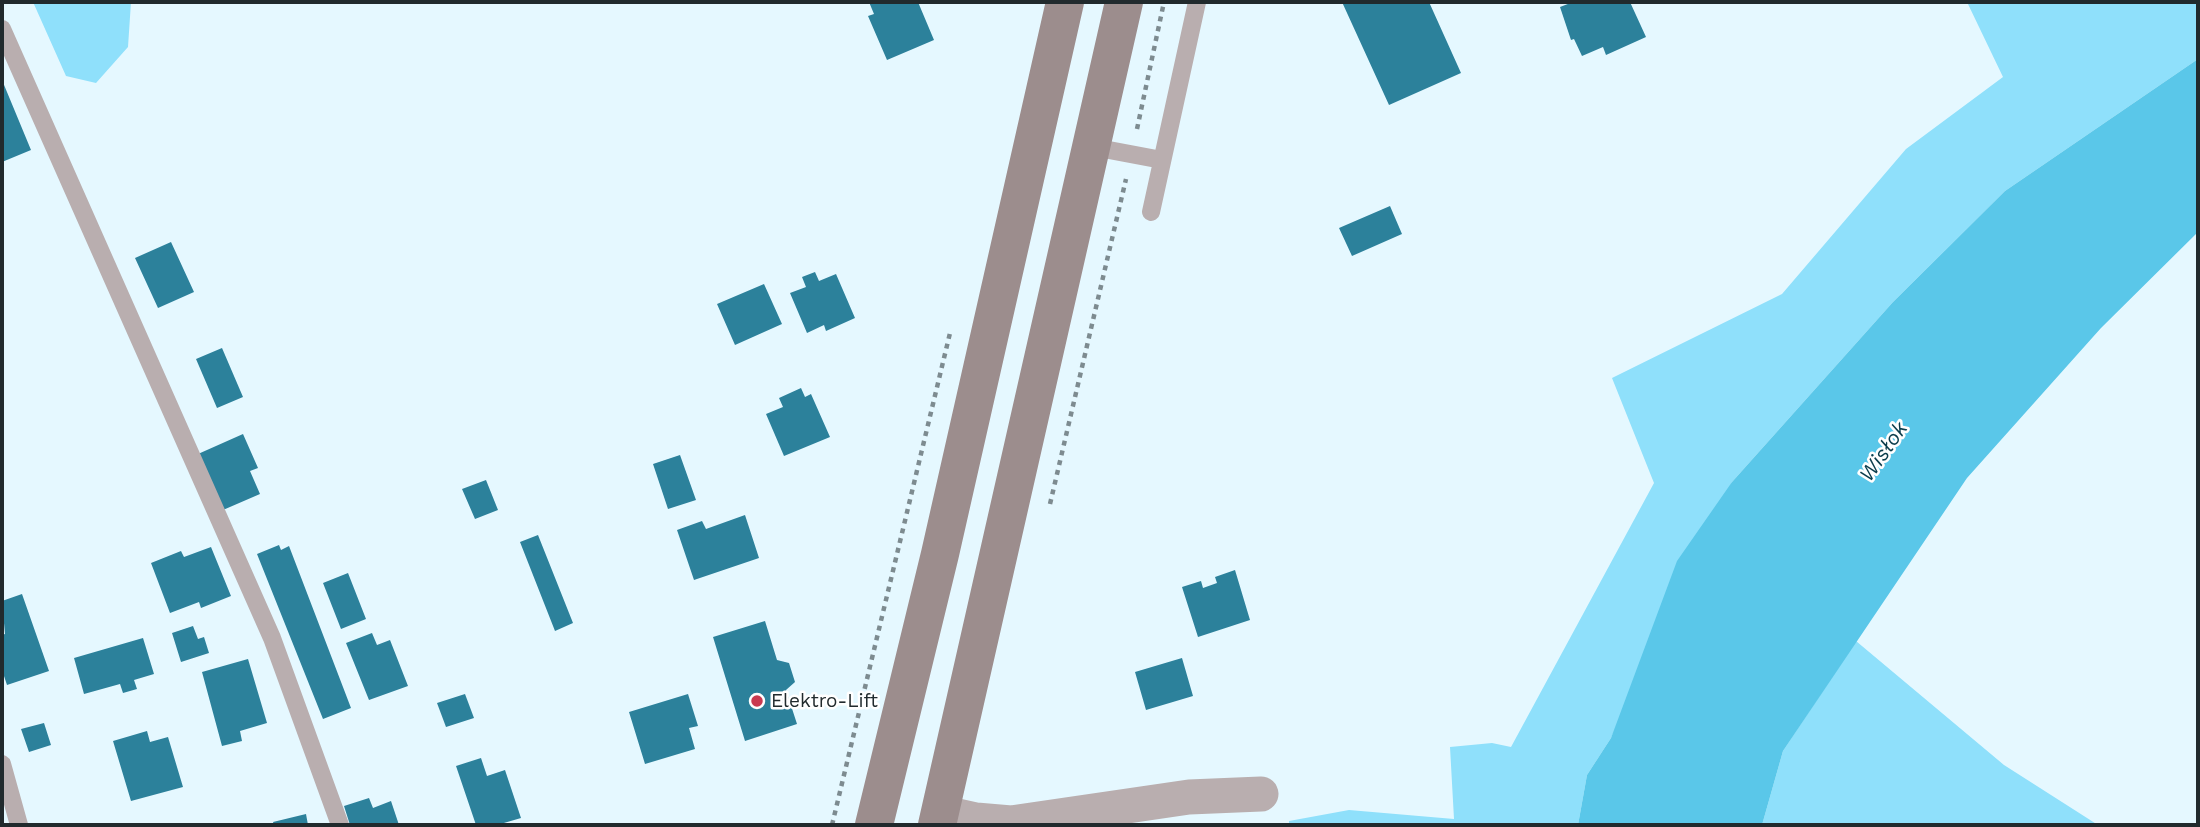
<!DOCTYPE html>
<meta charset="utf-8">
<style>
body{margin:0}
#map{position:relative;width:2200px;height:827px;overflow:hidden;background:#e5f8ff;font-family:"Work Sans",sans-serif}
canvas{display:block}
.frame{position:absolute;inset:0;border:4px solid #212a2d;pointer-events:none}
</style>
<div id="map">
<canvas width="2200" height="827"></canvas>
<div class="frame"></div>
</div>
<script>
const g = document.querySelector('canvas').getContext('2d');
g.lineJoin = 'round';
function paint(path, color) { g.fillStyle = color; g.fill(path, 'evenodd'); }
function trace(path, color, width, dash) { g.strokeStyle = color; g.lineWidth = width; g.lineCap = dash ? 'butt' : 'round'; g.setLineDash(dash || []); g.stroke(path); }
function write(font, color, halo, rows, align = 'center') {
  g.font = font + ' "Work Sans",sans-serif'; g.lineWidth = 5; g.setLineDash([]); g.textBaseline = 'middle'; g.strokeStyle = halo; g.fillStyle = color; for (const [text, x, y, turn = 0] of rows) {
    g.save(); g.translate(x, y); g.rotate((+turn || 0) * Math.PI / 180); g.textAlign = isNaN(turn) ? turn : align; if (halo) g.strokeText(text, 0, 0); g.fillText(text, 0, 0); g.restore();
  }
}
const green = new Path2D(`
 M33,2H131L128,47L96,83L66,76Z
 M1967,2H2198V59L2005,191L1893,302L1732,482L1611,738L1587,775L1578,825H1289V821L1349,810L1454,819L1450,747L1492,743L1511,747L1654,483L1612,378L1782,294L1906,149L2003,77Z
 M1856,641L2004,765L2098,825H1762L1783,751Z`);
const water = new Path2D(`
 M2198,59V232L2101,328L1967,478L1783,751L1762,825H1578L1587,775L1611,738L1677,561L1732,482L1893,302L2005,191Z`);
const building = new Path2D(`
 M869,2H918L934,40L887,60L868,16L874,14Z
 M1342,2H1429L1461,73L1389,105Z
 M1573,2H1630L1646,37L1606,55L1603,47L1582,56L1574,39L1571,40L1560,7Z
 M2,80L31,150L2,162Z
 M1390,206L1402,234L1352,256L1339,228Z
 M171,242L194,292L158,308L135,258Z
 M815,272L819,281L836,274L855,318L826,331L824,325L807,333L790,293L806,287L802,277Z
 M764,284L782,324L735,345L717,304Z
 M222,348L243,397L217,408L196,359Z
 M801,388L805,397L811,394L830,437L784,456L766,414L783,407L779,398Z
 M243,434L258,468L250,471L260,494L223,510L198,454Z
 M680,455L696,500L668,509L653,464Z
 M486,480L498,510L475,519L462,489Z
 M745,515L759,558L694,580L677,530L702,521L706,529Z
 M538,535L573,623L555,631L520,542Z
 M279,545L281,550L289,546L351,708L323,719L257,554Z
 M211,547L231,596L201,608L199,602L170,613L151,563L181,551L184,557Z
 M1235,570L1250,620L1198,637L1182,587L1201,581L1203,588L1217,583L1215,577Z
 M348,573L366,619L341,629L323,583Z
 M22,594L49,671L7,685L2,670V635L5,634L2,601Z
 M765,621L777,660L789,663L795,682L786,690L797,724L745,741L713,637Z
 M193,626L198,639L204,637L209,653L181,662L172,633Z
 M372,633L377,645L390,640L408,686L369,700L346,643Z
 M143,638L154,674L134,680L137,689L123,693L120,684L84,694L74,658Z
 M1182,658L1193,696L1146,710L1135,672Z
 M248,659L267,723L240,731L242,741L222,746L202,672Z
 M465,694L474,718L446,727L437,703Z
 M688,694L698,726L689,728L695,749L645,764L629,712Z
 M44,723L51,745L29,752L21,729Z
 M147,731L150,742L168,737L183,787L131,801L113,741Z
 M481,758L487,776L505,770L521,818L497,825H476L456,766Z
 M369,798L373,808L391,801L399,825H350L344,806Z
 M306,814L308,825H274L273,822Z`);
const path = new Path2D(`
 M1137,129L1164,2
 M1050,504L1126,179
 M832,825L950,333`);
const service = new Path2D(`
 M2,29L272,638L340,825
 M1093,147L1162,160
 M1151,212L1197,2
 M2,764L19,825`);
const minor = new Path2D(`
 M940,812L976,820L1011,823L1189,797L1261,794`);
const secondary = new Path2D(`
 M874,825L940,554L1065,2
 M937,825L1124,2`);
const markers = [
 [757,701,7,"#c93950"]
];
const poiNames = [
 ["Elektro-Lift",771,701]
];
const waterNames = [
 ["Wisłok",1884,452,-55]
];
paint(green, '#8fe0fb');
paint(water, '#5ac7e9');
paint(building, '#2c819b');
trace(path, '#7d8b90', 4.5, [5, 5]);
trace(service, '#b9aeaf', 18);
trace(minor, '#b9aeaf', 35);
trace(secondary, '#9c8d8d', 38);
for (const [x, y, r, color] of markers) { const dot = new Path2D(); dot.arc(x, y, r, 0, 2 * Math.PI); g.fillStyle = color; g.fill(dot); trace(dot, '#fff', 2.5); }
write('19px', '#212a2d', '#fff', poiNames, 'left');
write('italic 21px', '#0b3d4c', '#fff', waterNames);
</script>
